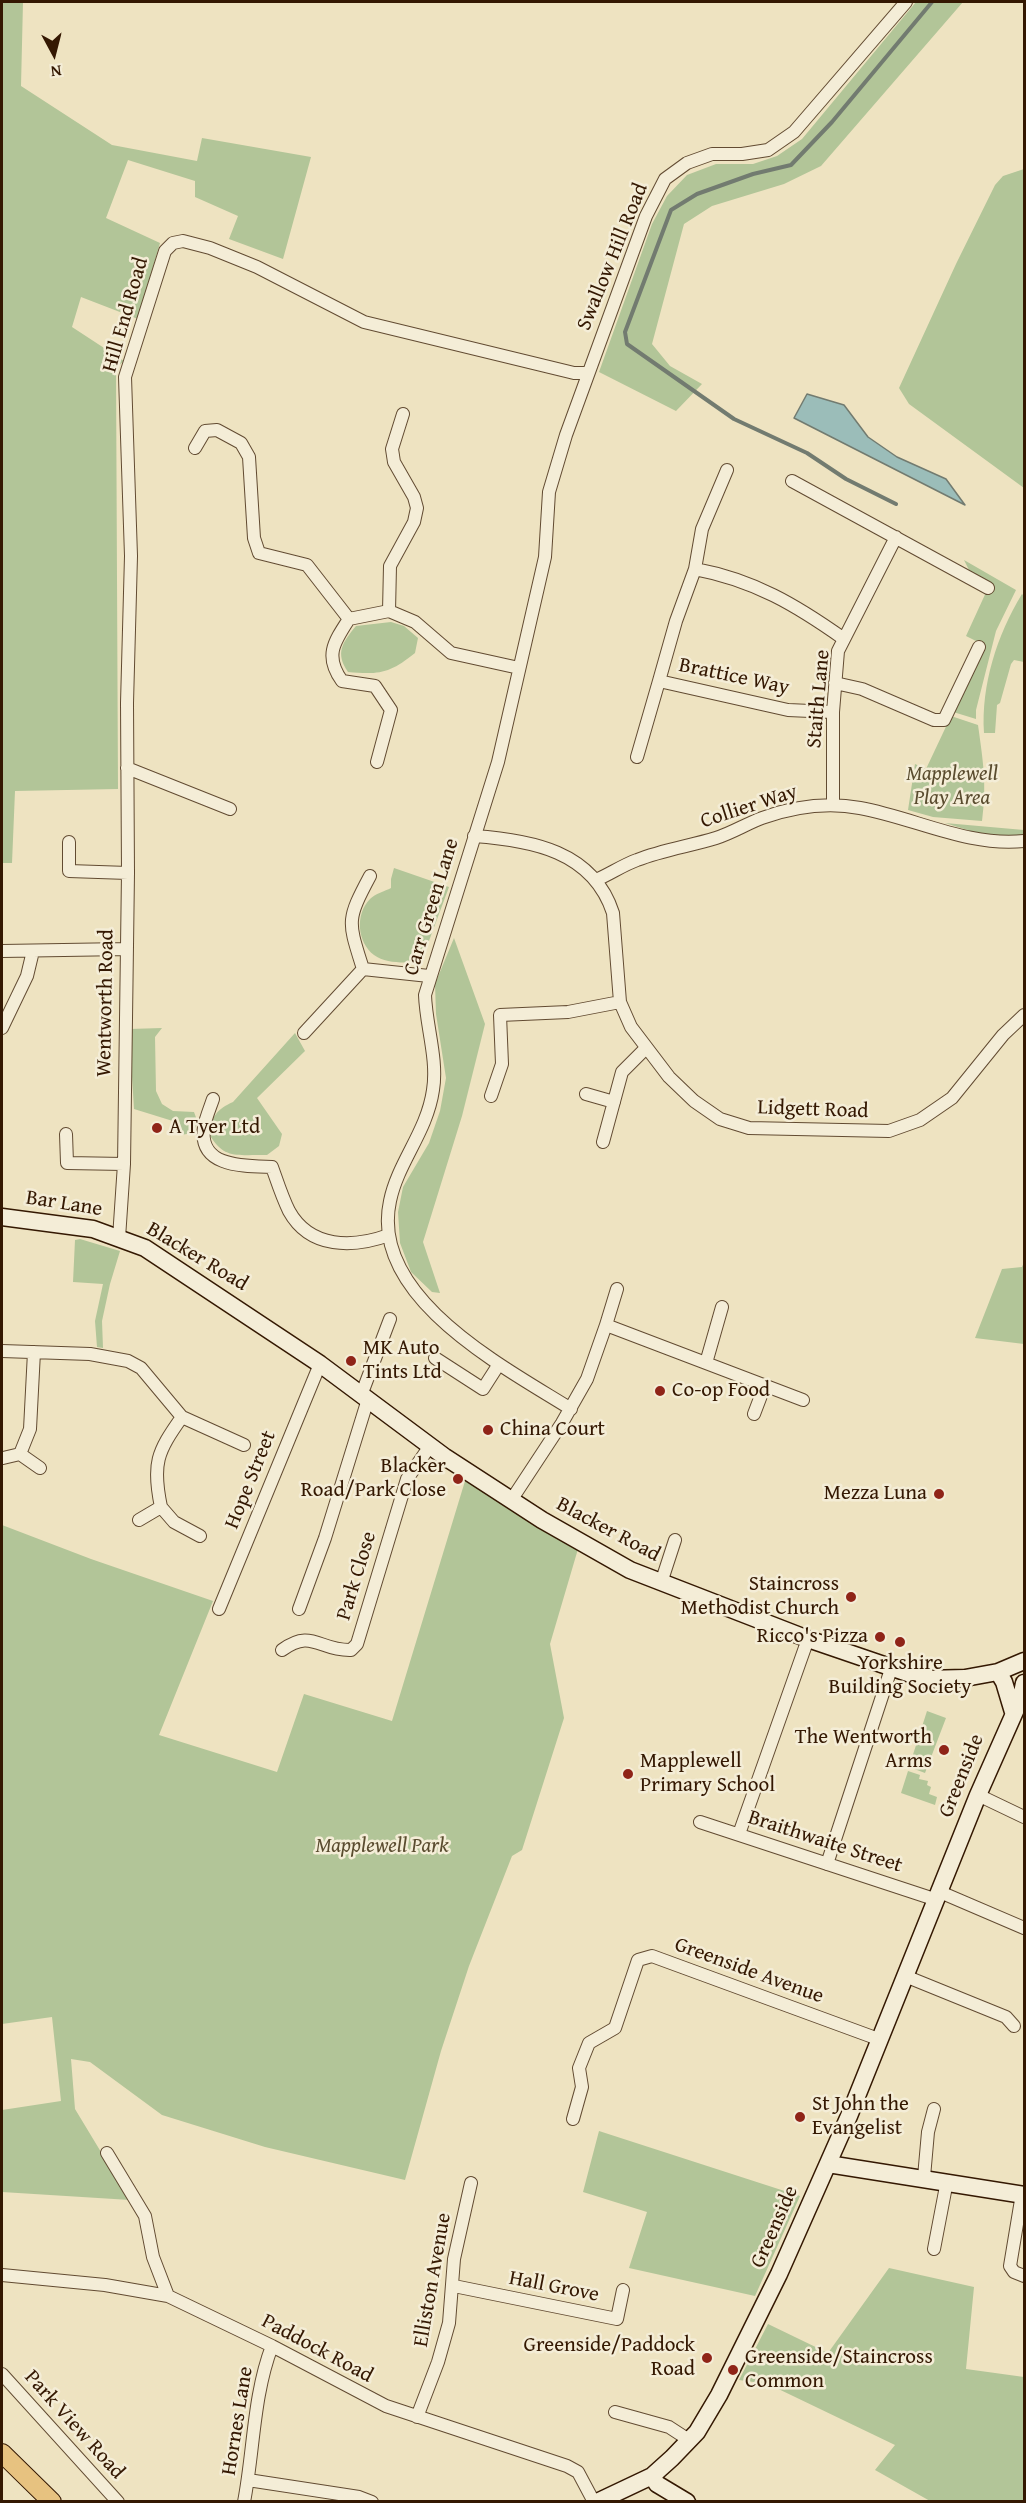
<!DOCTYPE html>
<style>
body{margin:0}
#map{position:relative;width:1026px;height:2503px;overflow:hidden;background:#eee3c1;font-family:"Gentium Book Plus",serif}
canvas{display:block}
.frame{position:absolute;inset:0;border:3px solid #341802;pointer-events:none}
.north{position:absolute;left:24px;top:24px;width:60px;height:60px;-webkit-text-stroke:4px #f4edd7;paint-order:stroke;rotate:173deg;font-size:16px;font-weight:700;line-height:24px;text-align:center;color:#341802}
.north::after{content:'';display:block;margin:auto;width:21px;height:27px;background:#341802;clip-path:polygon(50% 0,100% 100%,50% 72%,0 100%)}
</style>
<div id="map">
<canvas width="1026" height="2503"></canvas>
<div class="frame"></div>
<div class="north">N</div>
</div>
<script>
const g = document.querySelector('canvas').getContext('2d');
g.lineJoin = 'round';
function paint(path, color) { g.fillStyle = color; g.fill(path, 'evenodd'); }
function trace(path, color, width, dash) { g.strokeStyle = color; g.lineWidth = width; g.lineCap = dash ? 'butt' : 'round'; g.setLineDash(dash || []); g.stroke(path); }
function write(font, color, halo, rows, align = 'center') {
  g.font = font + ' "Gentium Book Plus",serif'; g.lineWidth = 5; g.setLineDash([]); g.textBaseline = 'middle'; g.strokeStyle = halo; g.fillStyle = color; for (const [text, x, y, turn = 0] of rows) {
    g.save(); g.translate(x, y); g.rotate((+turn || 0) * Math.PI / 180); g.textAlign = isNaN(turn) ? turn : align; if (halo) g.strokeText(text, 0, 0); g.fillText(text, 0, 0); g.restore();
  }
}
const green = new Path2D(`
 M2,2H23L21,86L112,145L197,161L202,138L311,157L283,259L229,239L238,216L195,197V181L128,160L106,218L160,243L138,319L81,297L72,327L124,361L116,368L118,789L15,791L12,863H2Z
 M916,2H963L821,166L784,184L712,206L684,224L652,344L670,366L702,384L676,411L599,372L652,224L667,196L687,175L716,164H753L777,156L802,139Z
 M1024,169V488L909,404L899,388L956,264L995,185L1003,176Z
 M964,560L1016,590L996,631L976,710V719L950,711L980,643L966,636L988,588L973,578Z
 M1022,594L1024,596V662L1014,660L1011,664L1000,703L997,705L995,733H984C981,685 997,635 1022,594Z
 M391,622L404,626L418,638L415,653C390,673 380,675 348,672C335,653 342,643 356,626Z
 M951,716L978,725C983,761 987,784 982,821L933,817L908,810L915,764L926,769Z
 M945,823L1024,830V836L983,835Z
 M394,868L449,887L423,957L416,962C402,963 385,963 374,955C357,942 355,914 370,899C375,894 385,891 391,888V879Z
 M454,938L485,1024L462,1116L423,1242L440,1293L432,1292L411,1272L400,1243L398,1212L403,1187L429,1143L440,1111L446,1078L436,1014L435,984Z
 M162,1028L155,1037L156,1091L162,1104L173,1111L194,1112L198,1123L192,1133L181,1135L175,1131L176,1122L134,1109L129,1029Z
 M295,1033L305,1051L257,1098L282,1134L279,1146L267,1155C238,1154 225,1161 209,1134C212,1116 217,1109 233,1102Z
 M80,1239L120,1251L110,1284L102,1321L103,1348L97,1347L95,1321L103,1284L73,1282L75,1240Z
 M1024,1262V1344L975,1338L1002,1269L1022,1267Z
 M465,1481L502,1501L578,1549L550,1644L564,1718L522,1850L512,1856L469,1966L441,2051L405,2180L265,2147L162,2115L90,2062L71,2059L75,2109L130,2200L2,2192V2110L61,2101L52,2017L2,2024V1525L91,1559L213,1601L159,1735L277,1772L304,1694L392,1721Z
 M927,1711L946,1718L925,1773L909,1767Z
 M908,1771L920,1775L919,1779L928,1781L927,1785L931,1787L929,1794L937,1797L935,1805L901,1793Z
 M599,2131L800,2196L755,2296L629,2268L647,2212L583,2192Z
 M889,2268L974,2287L966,2369L1024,2377V2501H930L875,2470L895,2445L768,2384L739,2380L768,2324L828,2353Z`);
const water = new Path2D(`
 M807,394L844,405L868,437L897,457L946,479L965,505L794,418Z`);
const stream = new Path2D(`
 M896,504L846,479L807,453L734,419L627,344L625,332L671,210L697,194L753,174L791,165L832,122L932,2`);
const street = new Path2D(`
 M195,448L205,431L217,430L241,443L249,457L254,538L259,553L307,565L349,619
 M792,481L988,588
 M695,569L702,529L727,470
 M389,611L390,566L414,522L417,508L414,497L394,462L392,449L403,414
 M835,683L862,689L934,720H944L979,647
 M833,712L788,710L659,681L676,621L695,569C754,580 796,605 844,639
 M637,757L659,681
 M377,762L391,710L375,686L342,681C324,656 334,642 349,619L389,611L415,622L451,653L519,668
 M127,768L230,809
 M833,805V712L838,651L896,537
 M474,836C531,840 593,851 613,913L620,1002L631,1027L669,1077L694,1101L720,1119L749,1128L889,1131L920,1120L952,1098L1003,1035L1024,1015
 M69,842V871L128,873
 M596,880C610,874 623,865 637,860C662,850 690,846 716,838C732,833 746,824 762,818C793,807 827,802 860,808C915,818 968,847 1024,841
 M2,951L125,949
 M363,969C348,921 346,921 370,876
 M2,1028L27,976L33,951
 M304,1033L363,969L429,976
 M586,1094L614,1102
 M491,1096L502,1064L500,1015L568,1012L620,1002
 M213,1099C210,1108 206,1117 204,1127C198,1168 245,1166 272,1167C277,1181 282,1197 289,1211C310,1249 353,1248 389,1235
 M66,1134L67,1163L124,1164
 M603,1142L622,1072L646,1048
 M119,1238L124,1164L128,873L127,703L131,556L125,377L165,251L173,243L183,241L210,248L257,267L364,322L574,373H587
 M606,1325L617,1289
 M2,1351L90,1354L128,1361L141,1368L182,1417L244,1445
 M34,1352L30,1429L20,1454L40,1468
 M435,1358L483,1389L499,1364
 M706,1363L722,1307
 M362,1393L390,1319
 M571,1409C504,1367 369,1297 390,1201C398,1162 427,1132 433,1090C438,1059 426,1026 425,995L498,762L545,557L549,492L566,435L646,216L665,179L687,163L712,154H742L768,150L794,132L906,2
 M754,1414L765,1385
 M3,1458L20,1454
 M512,1499L562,1423L587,1379L606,1325L803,1400
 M161,1507L174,1522L200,1536
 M139,1520L161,1507C152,1464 157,1452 182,1417
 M661,1583L675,1540
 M219,1609L320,1364
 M299,1609L325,1538L368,1399
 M282,1650C312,1628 319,1651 351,1650L357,1644L407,1479L430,1446
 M978,1795L1024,1817
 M700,1822L937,1900
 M739,1834L808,1639
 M827,1864L891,1669
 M940,1892L1024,1928
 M905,1976L1006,2017L1014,2026
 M573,2119L582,2087L579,2068L589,2043L615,2028L638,1960L652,1956L881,2040
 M107,2153L145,2216L153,2257L168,2296
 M924,2177L928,2132L934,2109
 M1022,2194L1010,2266L1014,2272L1024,2276
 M934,2249L947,2181
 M2,2275L105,2285L168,2296L272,2346L386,2406L567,2466L578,2472L594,2502
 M454,2286L617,2319L623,2290
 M2,2374L118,2502
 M615,2412L669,2427L689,2440
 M417,2417L438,2362L449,2323L454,2259L471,2183
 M248,2480L359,2497L372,2502
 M244,2502C254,2450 253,2396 272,2346`);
const secondary = new Path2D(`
 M2,1217L93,1229L145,1248L320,1364L445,1457L542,1520L630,1570L808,1639L925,1679L965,1678L998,1672L1024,1661
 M998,1672L1004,1682L1013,1712
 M828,2164L1024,2195
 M652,2476L657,2484L687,2502
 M597,2502L652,2476L672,2458L697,2432L719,2395L779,2274L849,2116L978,1795L1021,1698L1024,1683`);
const primary = new Path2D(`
 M2,2453L52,2502`);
const markers = [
 [157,1128,6,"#8f2418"],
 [351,1361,6,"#8f2418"],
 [660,1391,6,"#8f2418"],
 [488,1430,6,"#8f2418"],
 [458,1479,6,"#8f2418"],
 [939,1494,6,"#8f2418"],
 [851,1597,6,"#8f2418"],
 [880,1637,6,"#8f2418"],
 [900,1642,6,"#8f2418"],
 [944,1750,6,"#8f2418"],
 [628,1774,6,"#8f2418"],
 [800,2117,6,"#8f2418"],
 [707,2358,6,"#8f2418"],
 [733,2370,6,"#8f2418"]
];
const streetNames = [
 ["Swallow Hill Road",613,257,-68],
 ["Hill End Road",126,315,-74],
 ["Brattice Way",734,677,12],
 ["Staith Lane",819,699,-85],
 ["Collier Way",749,807,-18],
 ["Carr Green Lane",432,907,-73],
 ["Wentworth Road",106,1003,-89],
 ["Lidgett Road",813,1110,2],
 ["Bar Lane",64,1204,9],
 ["Blacker Road",197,1257,31],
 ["Hope Street",251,1480,-68],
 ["Blacker Road",608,1530,28],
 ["Park Close",357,1576,-73],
 ["Greenside",962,1776,-68],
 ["Braithwaite Street",825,1842,18],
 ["Greenside Avenue",749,1971,20],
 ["Greenside",775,2227,-66],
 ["Elliston Avenue",433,2280,-80],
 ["Hall Grove",554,2287,11],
 ["Paddock Road",317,2349,28],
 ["Hornes Lane",238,2421,-81],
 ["Park View Road",74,2425,48]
];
const parkNames = [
 ["Mapplewell",952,775],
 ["Play Area",952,799],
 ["Mapplewell Park",382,1847]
];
const poiNames = [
 ["A Tyer Ltd",169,1128],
 ["MK Auto",363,1349],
 ["Tints Ltd",363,1373],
 ["Co-op Food",672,1391],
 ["China Court",500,1430],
 ["Blacker",446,1467,"right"],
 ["Road/Park Close",446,1491,"right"],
 ["Mezza Luna",927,1494,"right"],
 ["Staincross",839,1585,"right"],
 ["Methodist Church",839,1609,"right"],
 ["Ricco's Pizza",868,1637,"right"],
 ["Yorkshire",900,1664,"center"],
 ["Building Society",900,1688,"center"],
 ["The Wentworth",932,1738,"right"],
 ["Arms",932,1762,"right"],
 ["Mapplewell",640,1762],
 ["Primary School",640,1786],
 ["St John the",812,2105],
 ["Evangelist",812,2129],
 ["Greenside/Paddock",695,2346,"right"],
 ["Road",695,2370,"right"],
 ["Greenside/Staincross",745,2358],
 ["Common",745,2382]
];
paint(green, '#b2c598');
paint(water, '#9bbdb9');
trace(water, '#727b70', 1.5);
trace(stream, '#727b70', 4);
trace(street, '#624b32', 14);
trace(secondary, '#341802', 19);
trace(primary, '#341802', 20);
trace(street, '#f4edd7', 12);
trace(secondary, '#f4edd7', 16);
trace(primary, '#e7c280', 18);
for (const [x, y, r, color] of markers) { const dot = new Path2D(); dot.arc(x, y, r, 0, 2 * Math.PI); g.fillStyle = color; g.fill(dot); trace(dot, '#f4edd7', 2); }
write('21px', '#341802', '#f4edd7', streetNames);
write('italic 21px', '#5a4c2f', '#f4edd7', parkNames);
write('21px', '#341802', '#f4edd7', poiNames, 'left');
</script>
